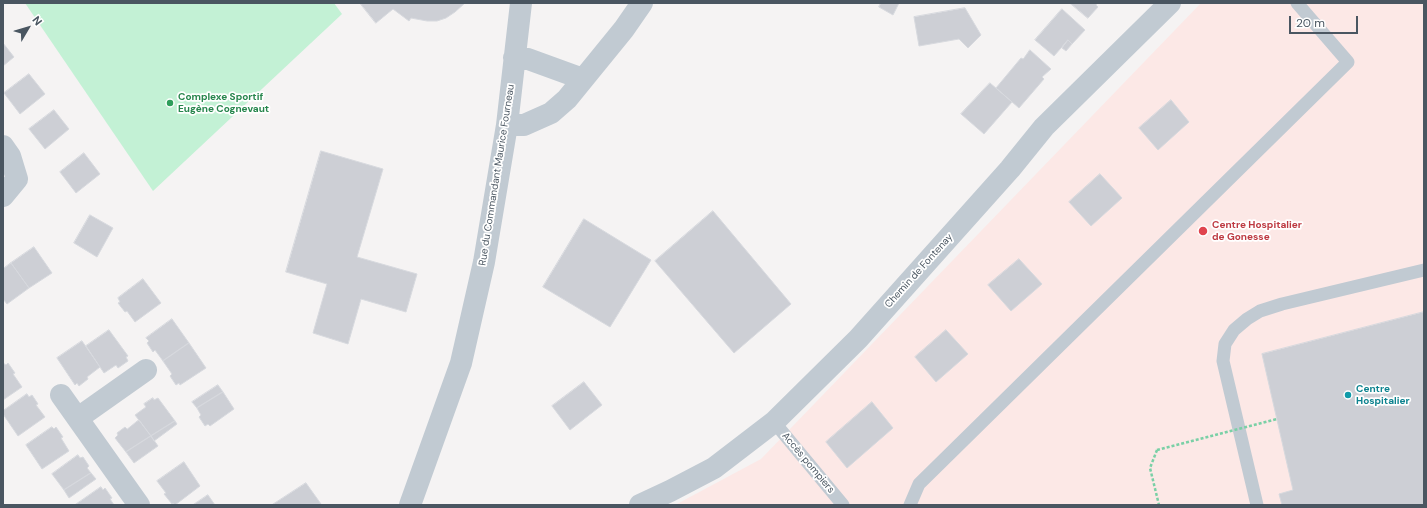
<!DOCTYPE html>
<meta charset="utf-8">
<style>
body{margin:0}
#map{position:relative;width:1427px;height:508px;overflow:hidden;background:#f5f3f3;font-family:"DM Sans",sans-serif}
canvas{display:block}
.frame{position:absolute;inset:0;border:4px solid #4a5661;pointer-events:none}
.north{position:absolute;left:8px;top:8px;width:40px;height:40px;-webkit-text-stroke:3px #fff;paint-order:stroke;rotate:52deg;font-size:11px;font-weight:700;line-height:16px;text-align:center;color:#4a5661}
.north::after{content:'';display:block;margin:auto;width:14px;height:18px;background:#4a5661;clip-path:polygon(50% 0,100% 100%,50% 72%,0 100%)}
.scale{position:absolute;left:1289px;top:16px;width:69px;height:18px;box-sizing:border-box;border:2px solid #4a5661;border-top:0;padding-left:5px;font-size:12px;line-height:14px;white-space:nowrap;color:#4a5661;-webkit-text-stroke:3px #fff;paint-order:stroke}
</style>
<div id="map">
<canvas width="1427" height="508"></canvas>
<div class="frame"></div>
<div class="north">N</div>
<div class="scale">20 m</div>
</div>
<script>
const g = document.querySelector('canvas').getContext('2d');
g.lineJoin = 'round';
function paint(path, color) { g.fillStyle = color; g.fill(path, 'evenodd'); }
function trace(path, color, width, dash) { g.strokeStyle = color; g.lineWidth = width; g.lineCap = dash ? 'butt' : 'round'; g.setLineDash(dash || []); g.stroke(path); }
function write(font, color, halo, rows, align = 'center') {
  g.font = font + ' "DM Sans",sans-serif'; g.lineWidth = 3.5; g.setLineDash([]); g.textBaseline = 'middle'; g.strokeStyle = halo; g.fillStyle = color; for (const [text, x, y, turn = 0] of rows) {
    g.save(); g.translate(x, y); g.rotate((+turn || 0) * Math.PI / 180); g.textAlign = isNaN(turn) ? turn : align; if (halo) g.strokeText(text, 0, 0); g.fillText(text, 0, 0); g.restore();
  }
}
const medical = new Path2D(`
 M1201,3H1424V505H675L761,459Z`);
const green = new Path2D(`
 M25,3H334L342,14L153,191Z`);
const building = new Path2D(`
 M360,3H465L455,12L446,18L437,21H427L411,18L409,21L393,9L376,23Z
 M881,3H899L893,15L879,7Z
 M1070,3H1097L1096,5L1098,7L1088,18Z
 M965,8L981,35L968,48L959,39L919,46L914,17Z
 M1062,9L1085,30L1072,44L1068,40L1054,56L1035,40Z
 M1068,40L1072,44L1066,51L1062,48Z
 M3,43L14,57L3,66Z
 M1030,50L1051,69L1042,77L1044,79L1019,108L996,88L1021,58L1023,59Z
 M29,74L45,94L20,114L4,93Z
 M990,83L1012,102L984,134L961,114Z
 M1171,100L1189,122L1158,150L1139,128Z
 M54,110L69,129L45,149L29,129Z
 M321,151L383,169L357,257L417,274L406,312L361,299L348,344L313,333L327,284L286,272Z
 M84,153L100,174L76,193L60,172Z
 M1100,174L1122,198L1091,226L1069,202Z
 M713,211L791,304L734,353L655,261Z
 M90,215L113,228L97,257L74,243Z
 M584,219L651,260L610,327L543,287Z
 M34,247L52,273L29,288L11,263Z
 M1019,259L1042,284L1011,311L988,285Z
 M11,263L29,288L7,304L3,299V269Z
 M143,279L161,303L135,322L127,311L125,312L118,303L120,302L118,298Z
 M1424,312V505H1282L1279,494L1293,490L1262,354Z
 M172,319L189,343L163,361L155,350L153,352L147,343L149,341L146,338Z
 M109,330L128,356L126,357L128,361L118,368L116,365L104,373L86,346Z
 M946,330L968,354L936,382L915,357Z
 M82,341L100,367L87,377L88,379L79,386L77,383L75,385L57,358Z
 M189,343L206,368L180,385L179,383L176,385L170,376L172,374L163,361Z
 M3,363L6,365L8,363L15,373L13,374L22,387L3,400Z
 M584,382L602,405L570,430L552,406Z
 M218,385L223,392L197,408L192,402Z
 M223,392L234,409L210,426L208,424L205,426L199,417L201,415L197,408Z
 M27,394L29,397L32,395L38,404L36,405L45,417L18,436L3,414V411Z
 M153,398L154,400L158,398L175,421L151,436L135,415L146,407L144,404Z
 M872,402L893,428L847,468L826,442Z
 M139,420L151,436L126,452L115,438L118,435L117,433L125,427L127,429Z
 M175,421L177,424L154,441L151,436Z
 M52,427L54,429L56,427L63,437L61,438L69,451L42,469L26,445Z
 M151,436L158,446L134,463L126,452Z
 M78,455L80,458L83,457L89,466L87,468L91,473L64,490L52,474Z
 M184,462L200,486L175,505L173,503L172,504L164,494L166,493L157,481Z
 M91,473L96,479L69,498L64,490Z
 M306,483L321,504L272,505Z
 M101,487L103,490L105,488L112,498L110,499L114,505H75Z
 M208,495L215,505H193Z`);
const path = new Path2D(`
 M1157,450L1150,468L1159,505`);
const lane = new Path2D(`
 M774,422L843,505
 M910,505L919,484L1348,62L1297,3
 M1257,505L1223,361L1225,344L1234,330L1247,319L1260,311L1282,304L1424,270`);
const street = new Path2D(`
 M514,58L528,59L583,79
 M507,125H524L551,113L567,99L624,29L642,3
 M3,146L10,156L17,179L3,196
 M61,395L139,505
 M78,418L146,370
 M410,505L461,363L484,262L507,125L521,3
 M640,505L670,491L714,468L774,422L858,339L1010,169L1044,127L1170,3`);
const pathBridge = new Path2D(`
 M1157,450L1277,419`);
const markers = [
 [170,103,4,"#2e9e5b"],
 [1203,231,5,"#e0444e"],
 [1348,395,4,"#0f9aa8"]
];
const leisureNames = [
 ["Complexe Sportif",178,97],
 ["Eugène Cognevaut",178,109]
];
const streetNames = [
 ["Rue du Commandant Maurice Fourneau",497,175,-81],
 ["Chemin de Fontenay",919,271,-48],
 ["Accès pompiers",808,463,50]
];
const healthNames = [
 ["Centre Hospitalier",1212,225],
 ["de Gonesse",1212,237]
];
const cultureNames = [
 ["Centre",1356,389],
 ["Hospitalier",1356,401]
];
paint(medical, '#fce8e6');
paint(green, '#c3f1d5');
paint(building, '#cdcfd5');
trace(building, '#d7d9de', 1);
trace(path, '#7ad0a6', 2.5, [3, 2]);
trace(lane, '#c1cad2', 13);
trace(street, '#c1cad2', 22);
trace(pathBridge, '#7ad0a6', 2.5, [3, 2]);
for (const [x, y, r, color] of markers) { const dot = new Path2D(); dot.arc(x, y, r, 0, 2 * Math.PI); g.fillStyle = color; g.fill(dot); trace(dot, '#fff', 1.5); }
write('bold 10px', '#27864d', '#fff', leisureNames, 'left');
write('10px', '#4a5661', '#fff', streetNames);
write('bold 10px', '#be3a42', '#fff', healthNames, 'left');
write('bold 10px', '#0d838f', '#fff', cultureNames, 'left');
</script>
